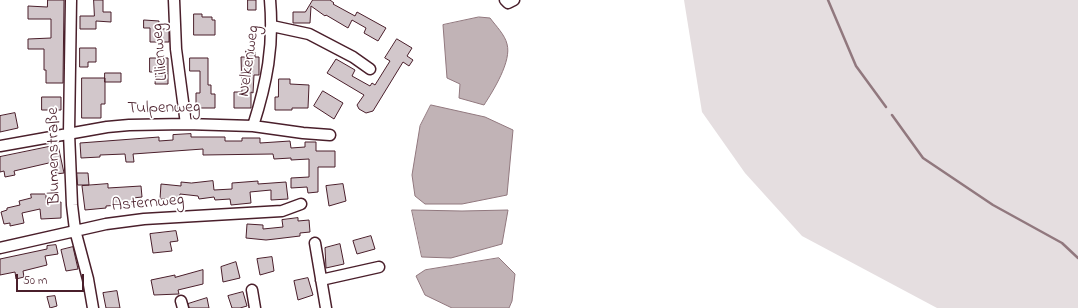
<!DOCTYPE html>
<meta charset="utf-8">
<style>
body{margin:0}
#map{position:relative;width:1078px;height:308px;overflow:hidden;background:#fff;font-family:"Indie Flower",sans-serif}
canvas{display:block}
.scale{position:absolute;left:16px;top:274px;width:68px;height:18px;box-sizing:border-box;border:2px solid #4a1f2b;border-top:0;padding-left:5px;font-size:12px;line-height:14px;white-space:nowrap;color:#4a1f2b;-webkit-text-stroke:3px #fff;paint-order:stroke}
</style>
<div id="map">
<canvas width="1078" height="308"></canvas>
<div class="scale">50 m</div>
</div>
<script>
const g = document.querySelector('canvas').getContext('2d');
g.lineJoin = 'round';
function paint(path, color) { g.fillStyle = color; g.fill(path, 'evenodd'); }
function trace(path, color, width, dash) { g.strokeStyle = color; g.lineWidth = width; g.lineCap = dash ? 'butt' : 'round'; g.setLineDash(dash || []); g.stroke(path); }
function write(font, color, halo, rows, align = 'center') {
  g.font = font + ' "Indie Flower",sans-serif'; g.lineWidth = 3.5; g.setLineDash([]); g.textBaseline = 'middle'; g.strokeStyle = halo; g.fillStyle = color; for (const [text, x, y, turn = 0] of rows) {
    g.save(); g.translate(x, y); g.rotate((+turn || 0) * Math.PI / 180); g.textAlign = isNaN(turn) ? turn : align; if (halo) g.strokeText(text, 0, 0); g.fillText(text, 0, 0); g.restore();
  }
}
const green = new Path2D(`
 M684,0H1078V308H937L802,236L745,173L702,112Z`);
const water = new Path2D(`
 M479,17L490,18C496,26 505,35 507,44C512,61 493,91 484,105L459,98L460,84L447,78L443,25Z
 M431,105L485,117L513,130L507,195L462,204H425L415,196L412,175L420,126Z
 M412,210L462,211L508,210L502,244L451,258L422,257Z
 M499,258L515,274L512,301L509,308H452L425,295L416,276L425,270Z`);
const stream = new Path2D(`
 M828,0L856,66L886,107
 M892,115L923,158L993,205L1062,243L1078,258`);
const building = new Path2D(`
 M48,0H64L63,83H46V70H44V49H28V39L51,38V19H28V6L47,7Z
 M94,0H103V12H111V22L96,21V29H80V16H94Z
 M248,0H256V10H248Z
 M313,0H330L334,3L333,4L355,16L357,12L386,28L378,41L364,33L366,28L352,20L348,28L326,15L325,16L311,6L310,23H293V12H305Z
 M194,14H202V17H212V20H215V35H194Z
 M144,20L159,21L158,29H169V42H150V28H144Z
 M397,39L412,48L407,56L413,60L409,66L403,62L373,111L366,113L359,109L357,105L364,95L327,73L336,59L355,70L352,76L370,86L372,83L375,85L390,61L385,58Z
 M80,48H96V62H88V67H80Z
 M246,51L255,52V57H259V75H254L253,93L251,92V108H234V92H242L241,57H246Z
 M150,58H168V84H155L156,72H150Z
 M190,58H208V85H211V94H215V108H196V93H200V71H190Z
 M105,73H121V82H105Z
 M82,78H105V104H101V118H82Z
 M279,79H290V84L309,85L308,108H292V110H275V97H278Z
 M323,91L343,103L334,119L314,106Z
 M42,97H61V110H42Z
 M15,113L18,128L0,132V116Z
 M191,134V137H225V141H242V138H260V143L290,141L291,148L305,147V142H316V151H335V167H318V192L308,193L307,187L291,188V178L309,177V159L291,160V158L274,159L273,154L203,155V149L133,154L134,162H126L125,154L100,155V157L81,158L80,143L159,137V141L173,140V135Z
 M58,145L64,173L56,174L53,162L14,171L15,175L5,177L4,171L0,172V157Z
 M77,173H88L89,185H78Z
 M213,181L214,190L232,189V183L258,181V184L286,182L288,199L271,200V190L250,192L251,203L231,205L230,199L215,200L214,197L199,199L198,196L180,194L179,200L160,199L161,184L181,186V182L191,183Z
 M108,184V188L141,186L142,197L133,198V204L106,206V208L85,210L82,186Z
 M343,184L346,201L329,206L326,186Z
 M31,194H46V203L61,202V218L41,219L40,209L22,213L24,223L10,226V223L4,224L1,212L7,210V208L20,205L19,201L31,198Z
 M298,218V221L309,220L310,232L300,233V236L275,239L266,240L246,238L247,224L263,225V229L283,227L282,220Z
 M176,231L178,241L170,242L172,251L153,253L150,234Z
 M371,236L375,249L357,254L353,241Z
 M340,244L344,264L326,268L325,248Z
 M56,245L58,254L45,256L47,265L23,271L24,277L16,279L15,272L0,275V259L47,249V246Z
 M73,247L78,269L66,271L61,250Z
 M272,257L274,271L260,275L257,259Z
 M236,262L240,278L223,282L221,267Z
 M203,270V284L178,290L179,294L154,295L151,280L175,275V277Z
 M308,278L313,295L298,300L294,281Z
 M117,291L120,308H106L103,293Z
 M243,292L247,306L240,308H232L228,296Z
 M55,296L57,306L50,308L47,297Z
 M207,298L209,308H189L188,304Z`);
const minor = new Path2D(`
 M71,0L69,133L72,205L75,230L88,279L93,308
 M174,0L176,49L186,124
 M505,0L508,3L514,0
 M272,26L309,34L353,57L370,69
 M253,126C267,82 274,46 270,0
 M0,146L107,127L129,125L186,124L253,126L303,133L330,135
 M315,243L326,308
 M0,248L106,224L144,219L282,211L301,204
 M321,280L379,267
 M252,290L255,308
 M181,301L183,308`);
const streetNames = [
 ["Lilienweg",161,52,-95],
 ["Nelkenweg",250,61,-82],
 ["Tulpenweg",164,109,-1],
 ["Blumenstraße",55,156,-91],
 ["Asternweg",148,204,-5]
];
paint(green, '#e5dee0');
paint(water, '#c1b3b6');
trace(water, '#91787e', 1);
trace(stream, '#91787e', 2.5);
paint(building, '#d2c7cb');
trace(building, '#4a1f2b', 1);
trace(minor, '#4a1f2b', 13);
trace(minor, '#fff', 10);
write('17px', '#4a1f2b', '#fff', streetNames);
</script>
